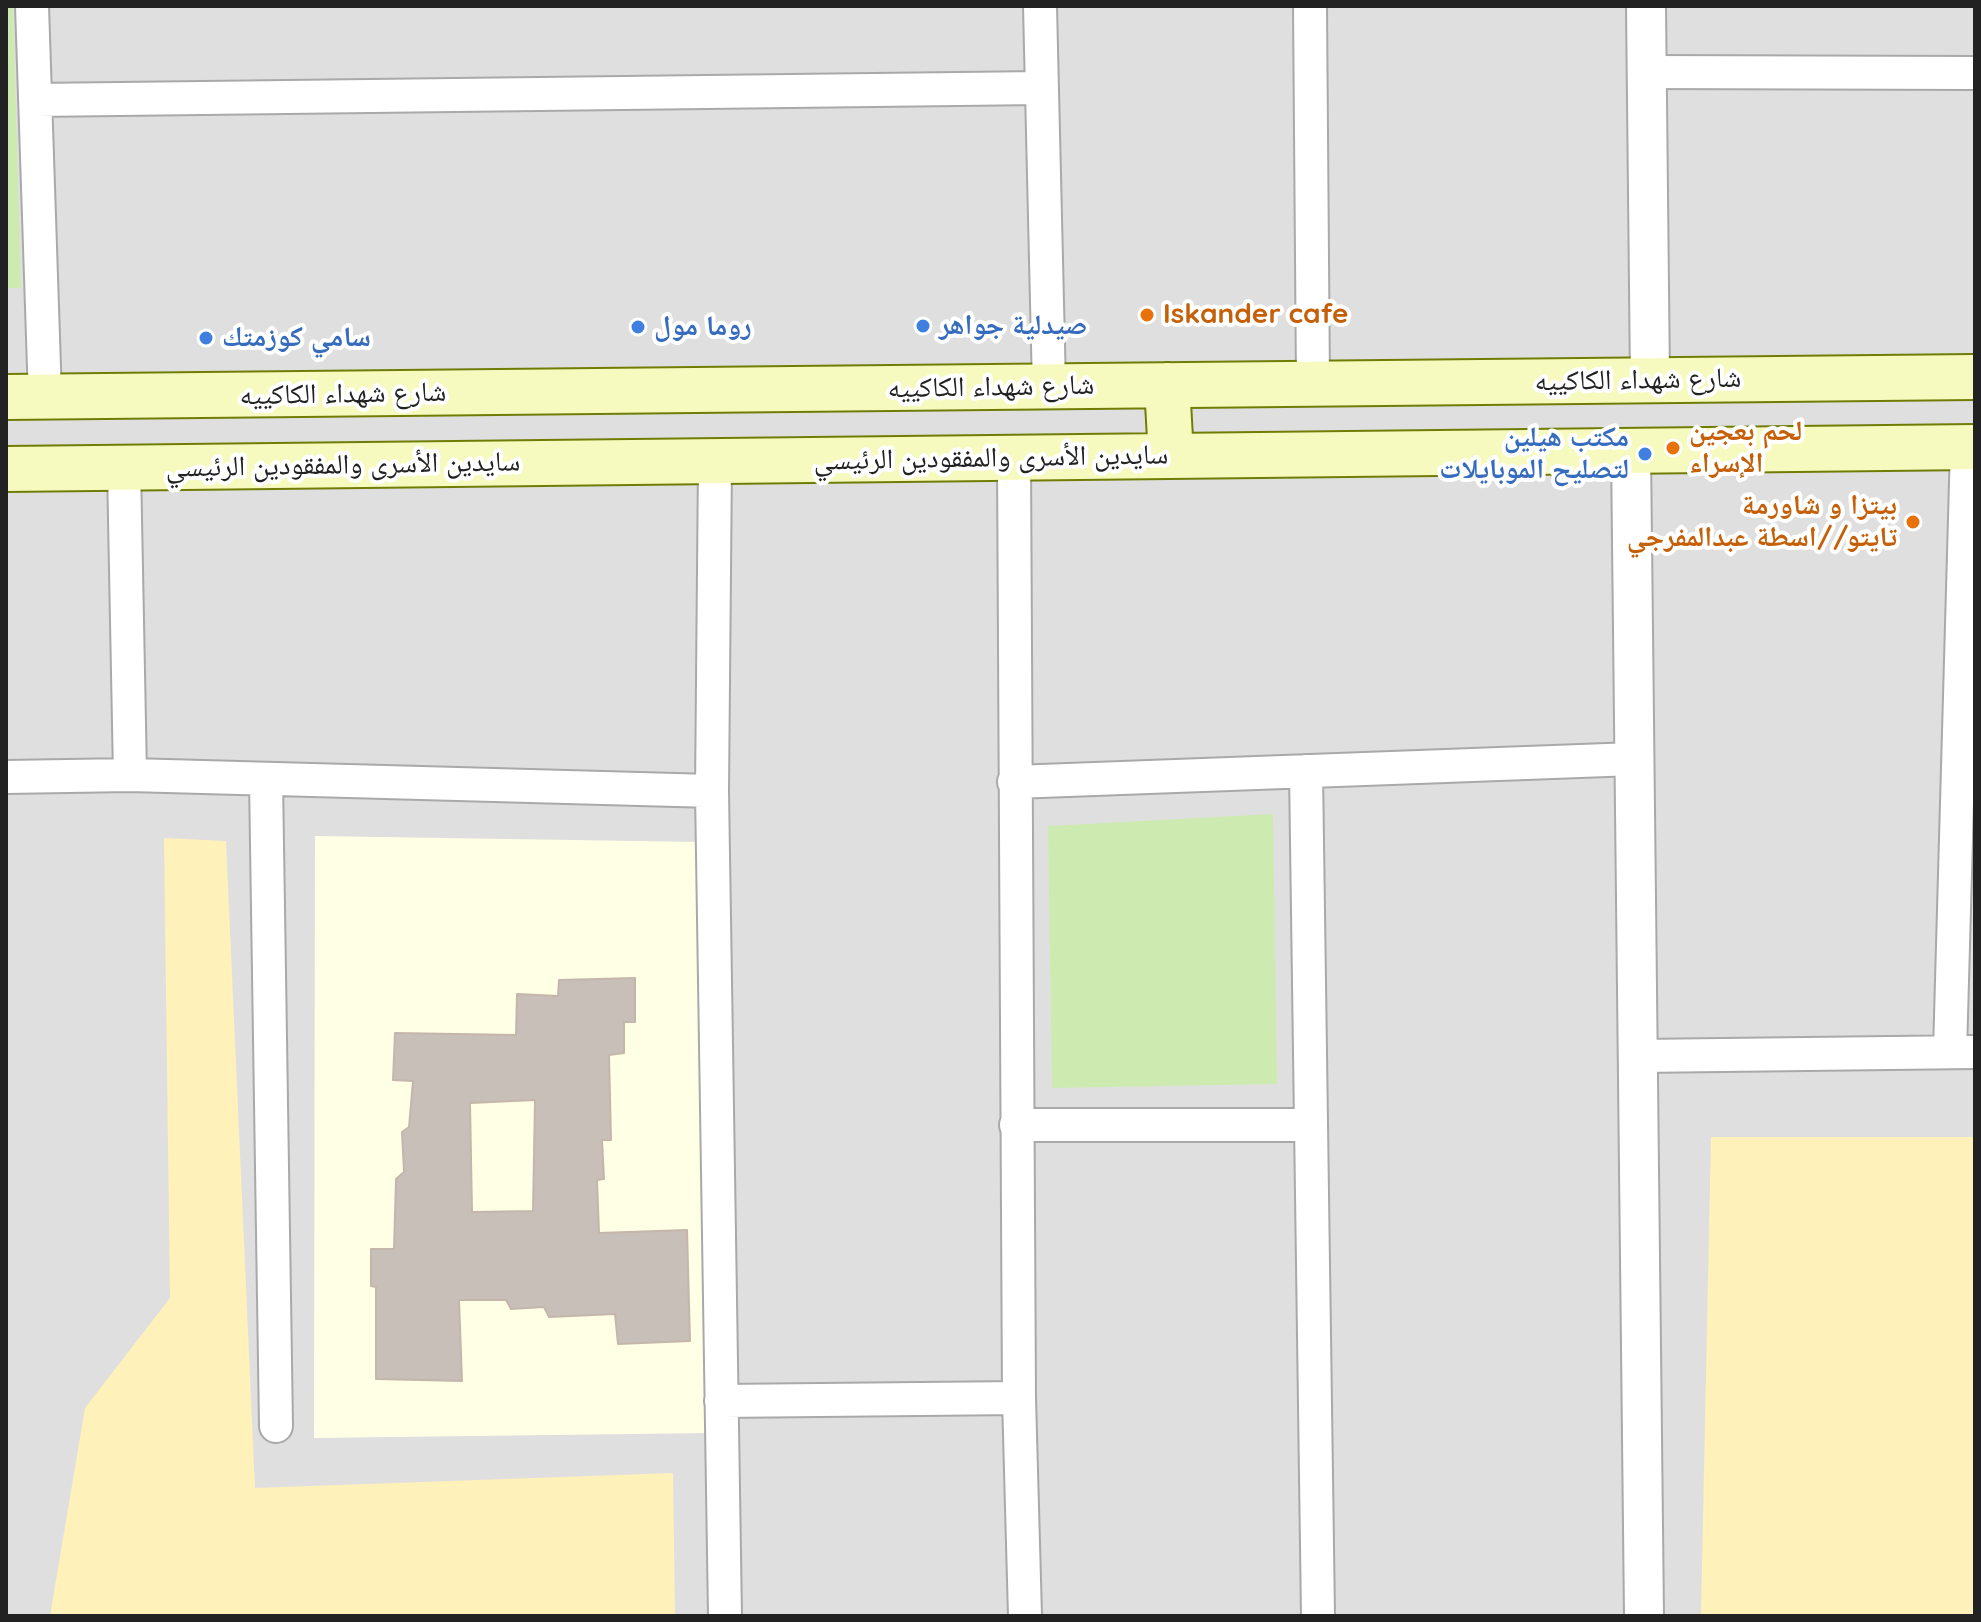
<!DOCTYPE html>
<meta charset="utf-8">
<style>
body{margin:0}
#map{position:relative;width:1981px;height:1622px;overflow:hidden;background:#f2efe9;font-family:Quicksand,sans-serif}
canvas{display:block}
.frame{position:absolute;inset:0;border:8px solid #222;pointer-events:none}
</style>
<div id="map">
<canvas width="1981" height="1622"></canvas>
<div class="frame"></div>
</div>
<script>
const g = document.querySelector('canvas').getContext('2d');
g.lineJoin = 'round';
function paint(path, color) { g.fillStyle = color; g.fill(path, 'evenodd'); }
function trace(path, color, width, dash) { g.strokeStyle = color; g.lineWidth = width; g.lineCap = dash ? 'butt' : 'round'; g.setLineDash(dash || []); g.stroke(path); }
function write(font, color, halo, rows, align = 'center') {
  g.font = font + ' Quicksand,"Noto Naskh Arabic",sans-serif'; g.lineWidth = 8; g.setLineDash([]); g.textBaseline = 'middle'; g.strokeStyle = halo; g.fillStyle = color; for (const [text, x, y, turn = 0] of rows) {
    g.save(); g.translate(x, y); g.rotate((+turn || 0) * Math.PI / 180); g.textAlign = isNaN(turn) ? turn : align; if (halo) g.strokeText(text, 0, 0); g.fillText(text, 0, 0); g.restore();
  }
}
const residential = new Path2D(`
 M6,6H1975V1616H6Z`);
const education = new Path2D(`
 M315,836L699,842L709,1433L314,1438Z`);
const grass = new Path2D(`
 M6,6H13L21,288H6Z
 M1273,814L1277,1084L1052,1088L1048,826Z`);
const sand = new Path2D(`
 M164,838L226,841L255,1488L673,1473L675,1616H50L85,1408L170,1298Z
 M1711,1137H1975V1616L1701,1615Z`);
const building = new Path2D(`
 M635,978V1022H624V1053L609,1055L611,1140H602L604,1179L597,1180L599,1233L687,1230L690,1341L618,1344L615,1314L549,1317L544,1307L511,1309L506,1300H459L462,1381L376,1379V1287L371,1286V1249H394L396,1179L404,1172L402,1132L409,1127L413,1081L393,1080L395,1033L516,1035L517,994L558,996L559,980ZM535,1100L533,1211L472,1212L470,1103Z`);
const minor = new Path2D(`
 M32,6L45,397
 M1040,6L1049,387
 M1310,6L1313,384
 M1646,72L1975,73
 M35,100L1042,88
 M1014,458L1019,1398L1025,1616
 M715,461L712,791L725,1616
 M124,467L130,775
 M1306,771L1318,1616
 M6,777L130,775L712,791
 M266,779L276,1426
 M1014,782L1634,759
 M1950,1052L1967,447
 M1638,1056L1975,1052
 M1016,1125H1310
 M721,1401L1019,1398`);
const tertiary = new Path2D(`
 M1646,6L1650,380
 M1631,451L1644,1616`);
const secondary = new Path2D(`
 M1167,385L1171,456
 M6,397L1975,377
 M6,469L1975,447`);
const markers = [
 [1147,315,8,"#e8710a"],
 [923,326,8,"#3f7fe0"],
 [638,327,8,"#3f7fe0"],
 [206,338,8,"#3f7fe0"],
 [1673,448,8,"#e8710a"],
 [1645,454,8,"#3f7fe0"],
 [1913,522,8,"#e8710a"]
];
const foodNames = [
 ["Iskander cafe",1163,315],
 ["لحم بعجين",1689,432],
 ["الإسراء",1689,464],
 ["بيتزا و شاورمة",1897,506,"right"],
 ["تايتو//اسطة عبدالمفرجي",1897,538,"right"]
];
const shopNames = [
 ["صيدلية جواهر",939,326],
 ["روما مول",654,327],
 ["سامي كوزمتك",222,338],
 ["مكتب هيلين",1629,438,"right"],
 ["لتصليح الموبايلات",1629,470,"right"]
];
const streetNames = [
 ["شارع شهداء الكاكييه",1638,380,-1],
 ["شارع شهداء الكاكييه",991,387,-1],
 ["شارع شهداء الكاكييه",343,394,-1],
 ["سايدين الأسرى والمفقودين الرئيسي",991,458,-1],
 ["سايدين الأسرى والمفقودين الرئيسي",343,465,-1]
];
paint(residential, '#e0dfdf');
paint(education, '#ffffe5');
paint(grass, '#cdebb0');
paint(sand, '#fff1ba');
paint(building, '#c7bfb8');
trace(building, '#c4b6ab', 2);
trace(minor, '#a9a9a9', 36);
trace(tertiary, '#a9a9a9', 42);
trace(secondary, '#707d05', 48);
trace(minor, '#fff', 32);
trace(tertiary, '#fff', 38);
trace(secondary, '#f7fabf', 44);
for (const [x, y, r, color] of markers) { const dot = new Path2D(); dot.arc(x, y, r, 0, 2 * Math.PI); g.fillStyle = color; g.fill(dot); trace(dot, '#fff', 3); }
write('bold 28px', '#c56008', '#fff', foodNames, 'left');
write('bold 28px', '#366cbe', '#fff', shopNames, 'left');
write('28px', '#222', '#fff', streetNames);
</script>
